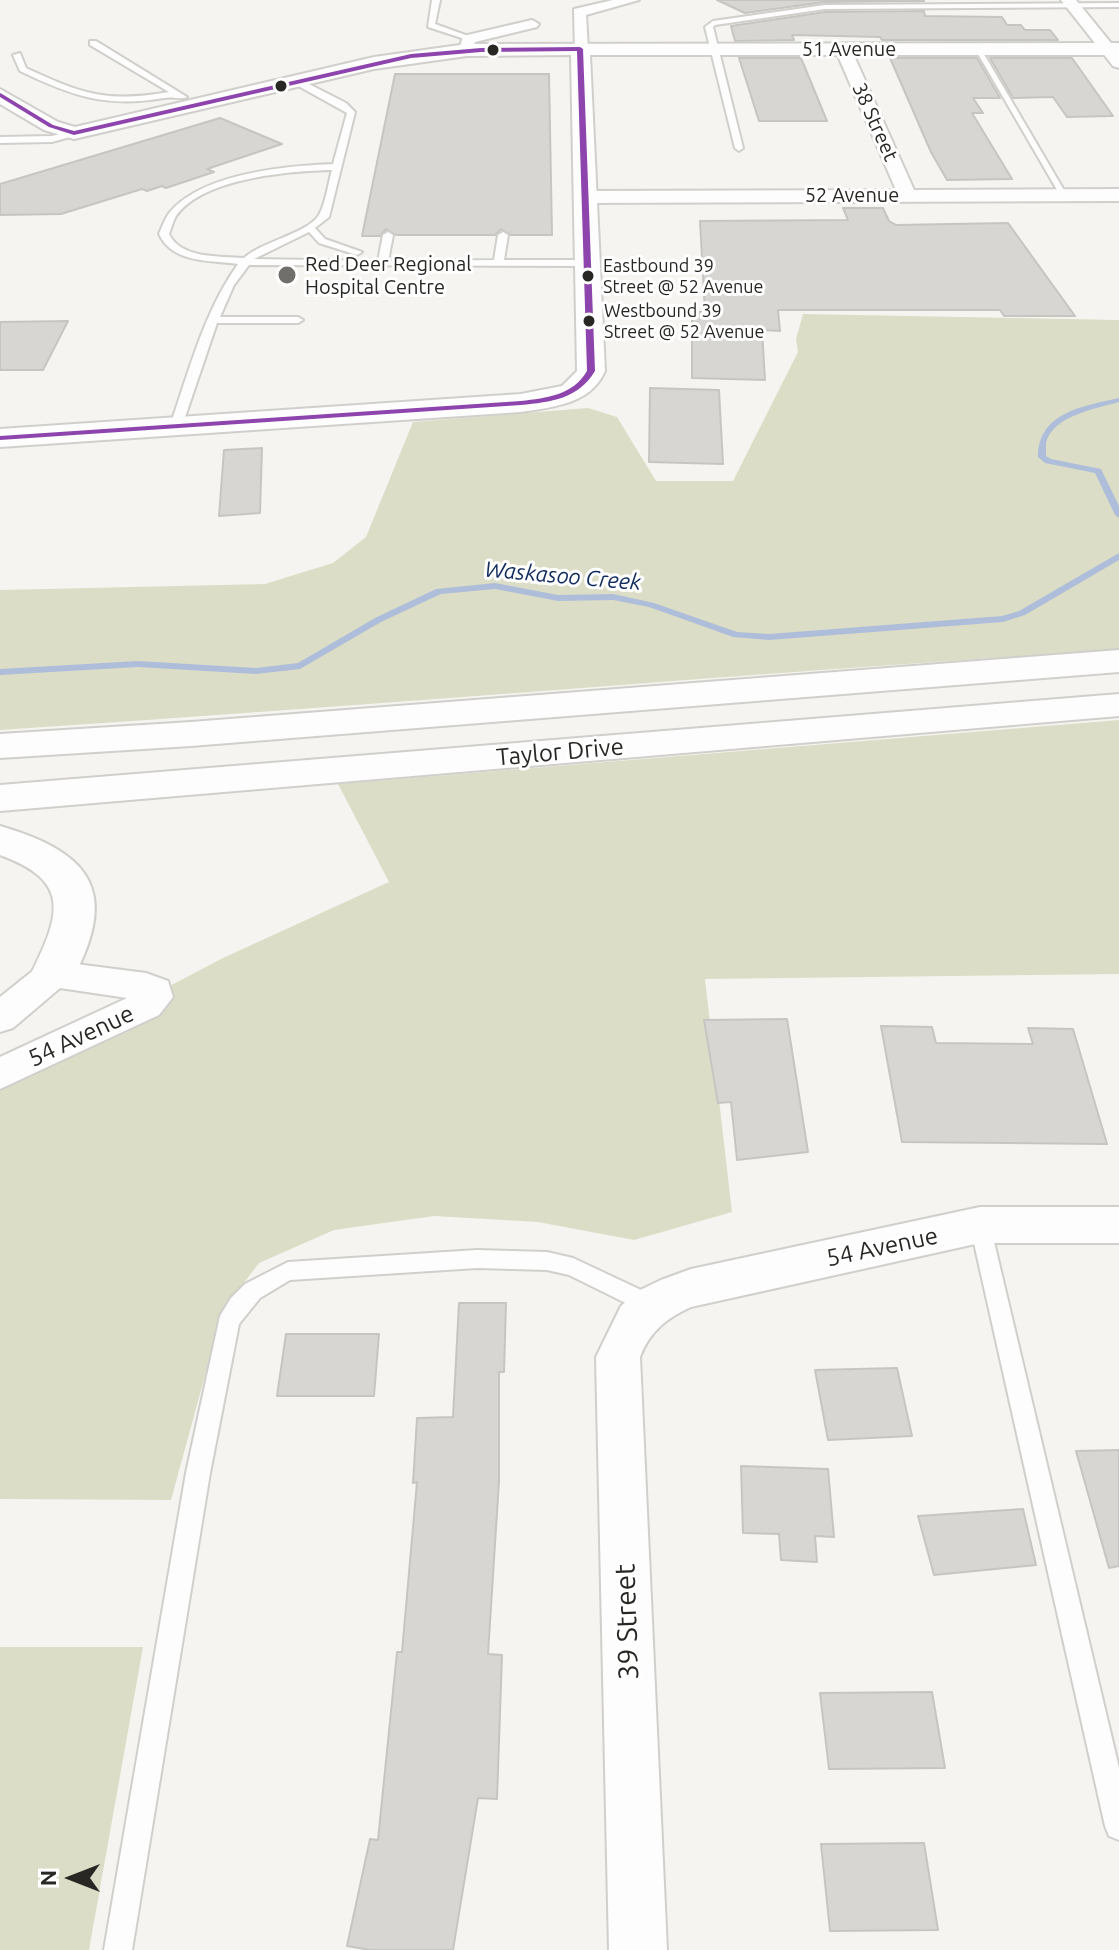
<!DOCTYPE html>
<style>
body{margin:0}
#map{position:relative;width:1119px;height:1950px;overflow:hidden;background:#f6f4f0;font-family:Ubuntu,sans-serif}
canvas{display:block}
.north{position:absolute;left:32px;top:1838px;width:80px;height:80px;-webkit-text-stroke:6px #fff;paint-order:stroke;rotate:270deg;font-size:22px;font-weight:700;line-height:32px;text-align:center;color:#282724}
.north::after{content:'';display:block;margin:auto;width:28px;height:36px;background:#282724;clip-path:polygon(50% 0,100% 100%,50% 72%,0 100%)}
</style>
<div id="map">
<canvas width="1119" height="1950"></canvas>
<div class="north">N</div>
</div>
<script>
const g = document.querySelector('canvas').getContext('2d');
g.lineJoin = 'round';
function paint(path, color) { g.fillStyle = color; g.fill(path, 'evenodd'); }
function trace(path, color, width, dash) { g.strokeStyle = color; g.lineWidth = width; g.lineCap = dash ? 'butt' : 'round'; g.setLineDash(dash || []); g.stroke(path); }
function write(font, color, halo, rows, align = 'center') {
  g.font = font + ' Ubuntu,sans-serif'; g.lineWidth = 6; g.setLineDash([]); g.textBaseline = 'middle'; g.strokeStyle = halo; g.fillStyle = color; for (const [text, x, y, turn = 0] of rows) {
    g.save(); g.translate(x, y); g.rotate((+turn || 0) * Math.PI / 180); g.textAlign = isNaN(turn) ? turn : align; if (halo) g.strokeText(text, 0, 0); g.fillText(text, 0, 0); g.restore();
  }
}
const green = new Path2D(`
 M803,314L1119,320V650C746,673 373,706 0,730V590L265,584L333,563L366,537L413,422L588,408L617,417L656,481H733L798,352L796,339Z
 M1119,720V974L705,979L732,1212L634,1240L538,1222L434,1216L334,1230L259,1263L223,1310L171,1500L0,1499V1075L223,958L389,882L338,784Z
 M0,1647H143L89,1950H0Z`);
const stream = new Path2D(`
 M1119,398V402C1097,408 1052,416 1046,443C1046,444 1046,455 1046,456L1051,459L1101,469L1119,506V518L1115,515L1095,473L1045,463L1038,457C1038,412 1084,406 1119,398Z
 M1119,553V560L1025,615L1003,622L769,640L733,637L649,607L613,600L558,601L495,589L441,594L381,622L300,669L256,674L138,667L0,675V669L138,661L256,668L298,663L375,618L436,589L495,583L558,595L613,594L654,603L737,632L769,634L1002,616L1019,611Z`);
const building = new Path2D(`
 M717,0H923L924,1L825,2L745,13Z
 M924,11L925,16L1002,17L1007,25H1021L1025,30H1050L1058,40H882L880,37L792,35L794,40L735,41L731,26L825,12Z
 M739,58H801L827,121H759Z
 M890,58H977L1000,98H973L983,113H972L1012,179L947,180L931,152Z
 M990,58H1072L1113,116L1067,117L1053,97L1013,98Z
 M395,74H549L552,235H511L501,229L495,235H396L386,229L380,236H362Z
 M220,118L282,144L207,169L214,172L166,188L162,186L147,191L142,189L61,214L0,215V184Z
 M843,208H883L889,221L896,225L1008,223L1075,316H1004L1000,310H778L780,331L762,330L765,380L692,378V312H705L700,221L848,220Z
 M68,321L43,370H0V322Z
 M650,388L719,390L723,464L649,462Z
 M262,448L260,513L219,516L224,450Z
 M787,1019L808,1152L737,1160L731,1102L718,1103L704,1020Z
 M881,1026L932,1027L936,1043L1033,1044L1028,1028L1073,1029L1107,1144L902,1142Z
 M459,1303H506L504,1372H499V1481L488,1654L502,1655L497,1799L478,1798L453,1950H370L347,1946L370,1839L378,1840L397,1652H402L417,1482L413,1483L417,1418L453,1417Z
 M286,1334H379L374,1396H277Z
 M897,1368L912,1436L828,1440L815,1370Z
 M1119,1450V1566L1109,1568L1076,1451Z
 M741,1466L828,1469L834,1537L815,1536L817,1562L781,1560L779,1534L743,1533Z
 M1023,1509L1036,1565L934,1575L918,1516Z
 M932,1692L945,1768L829,1769L820,1693Z
 M924,1843L938,1930L830,1931L821,1844Z`);
const lane = new Path2D(`
 M432,0H440L435,24L471,37V41L428,27Z
 M1119,3V7L825,9L715,25L713,27L743,148L739,151L735,148L705,27L713,21L825,5Z
 M90,41H96L187,97C180,100 173,96 164,98C106,108 72,96 20,71L13,55L20,53L26,68C82,94 107,103 169,92L90,45Z
 M974,47L981,49L1068,197L1060,195Z
 M293,79H299L346,103L355,112L329,217L315,228L325,239L362,252L357,255L319,243L309,232L254,259L378,261L383,235L388,232L393,235L388,261L494,260L498,235L503,232L508,235L504,260H587L592,263L587,266L249,265L234,285L220,317H298L303,320L298,323H217L182,426L172,429L170,426C189,371 204,312 238,264C210,260 173,264 159,234C162,227 165,218 170,212C204,173 284,166 333,164L347,113L293,83ZM332,170C328,184 326,201 320,213C311,233 262,241 244,258C220,256 181,259 169,234C171,229 173,221 176,216C203,178 289,171 332,170Z
 M74,130L77,135L52,142L0,143V137L52,136Z
 M980,1216L987,1219L990,1225L1119,1768V1840L1109,1836L1105,1826L970,1225L973,1219Z
 M477,1250L547,1252L573,1258L658,1298L661,1305L658,1312L650,1315L569,1275L547,1270L477,1268L290,1280L260,1298L239,1324L210,1473L132,1950H104L186,1473L220,1316L231,1298L245,1284L288,1262Z`);
const street = new Path2D(`
 M613,0H639L586,15L588,49L580,54L575,52L574,9Z
 M1061,0H1076L1119,53V68L1113,66Z
 M532,20L539,24L537,27L475,42L472,53H462L459,50L463,36Z
 M843,44L851,49L914,190L1119,189V201L585,203L576,197L585,191L896,190L835,49Z
 M53,961L146,973L168,981L173,997L159,1015L0,1089V1057L127,998L60,988L13,1028L0,1032V997L40,965Z
 M980,1207H1119V1243H980L691,1307C667,1318 650,1331 640,1357L667,1950H609L596,1357L621,1306L638,1291L661,1280L691,1269Z`);
const secondary = new Path2D(`
 M1119,43V55H590L605,371C591,404 553,407 521,412L0,447V429L521,394L562,386L577,371L571,55L467,56L374,69L74,139L44,130L0,104V89L58,122L75,127L374,57L467,44Z
 M1119,650V672L191,746L0,758V734L191,722Z
 M1119,694V716L0,811V785Z
 M0,826C97,854 119,896 69,986L53,990L37,986L31,974C60,915 72,881 0,855Z`);
const bus1 = new Path2D(`
 M481,48L580,47L583,49L595,371C578,399 551,402 521,405L0,440V436L521,401C547,398 573,395 587,371L577,51L481,52L411,58L74,135L49,127L0,97V93L2,94L53,125L74,131L411,54Z`);
const markers = [
 [493,50,7,"#282724"],
 [281,86,7,"#282724"],
 [287,275,10,"#706f6b"],
 [588,276,7,"#282724"],
 [589,321,7,"#282724"]
];
const farBusnames = [
 ["Eastbound 39",603,266],
 ["Street @ 52 Avenue",603,287],
 ["Westbound 39",604,311],
 ["Street @ 52 Avenue",604,332]
];
const farStreetnames = [
 ["51 Avenue",849,49],
 ["38 Street",875,122,66],
 ["52 Avenue",852,195]
];
const farPoinames = [
 ["Red Deer Regional",305,264],
 ["Hospital Centre",305,287]
];
const farWaternames = [
 ["Waskasoo Creek",563,576,5]
];
const streetNames = [
 ["Taylor Drive",560,752,-5],
 ["54 Avenue",81,1036,-25],
 ["54 Avenue",882,1247,-12]
];
const nearStreetnames = [
 ["39 Street",627,1622,-92]
];
paint(green, '#dcddc6');
paint(stream, '#aebeda');
paint(building, '#d7d6d3');
trace(building, '#c7c5c2', 2);
trace(lane, '#d0cfcc', 4);
trace(street, '#d0cfcc', 4);
trace(secondary, '#d0cfcc', 4);
paint(lane, '#fefdfd');
paint(street, '#fefdfd');
paint(secondary, '#fefdfd');
paint(bus1, '#8e44ad');
for (const [x, y, r, color] of markers) { const dot = new Path2D(); dot.arc(x, y, r, 0, 2 * Math.PI); g.fillStyle = color; g.fill(dot); trace(dot, '#fff', 3); }
write('18px', '#282724', '#fff', farBusnames, 'left');
write('20px', '#282724', '#fff', farStreetnames);
write('20px', '#282724', '#fff', farPoinames, 'left');
write('italic 22px', '#102b5e', '#fff', farWaternames);
write('24px', '#282724', '#fff', streetNames);
write('28px', '#282724', '#fff', nearStreetnames);
</script>
